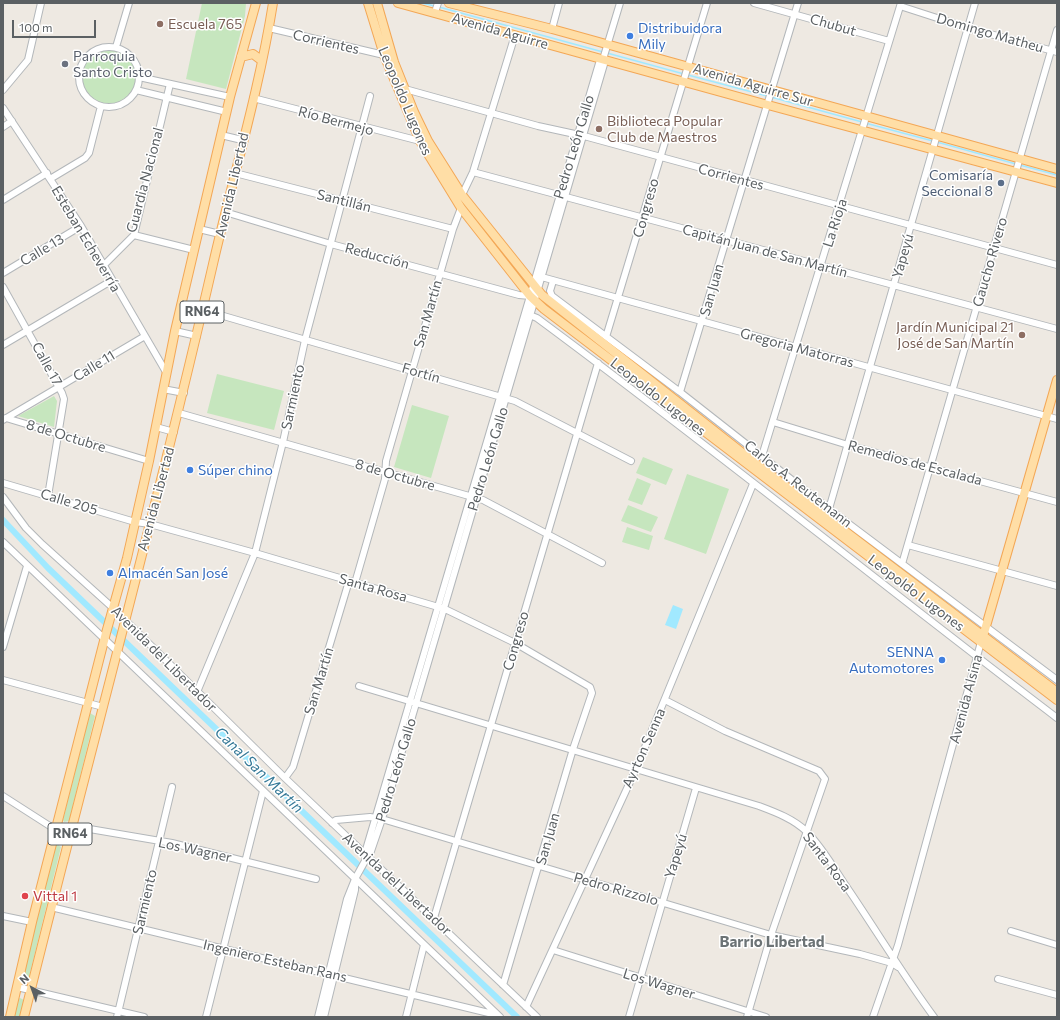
<!DOCTYPE html>
<meta charset="utf-8">
<style>
body{margin:0}
#map{position:relative;width:1060px;height:1020px;overflow:hidden;background:#eee9e2;font-family:Commissioner,sans-serif}
canvas{display:block}
.frame{position:absolute;inset:0;border:4px solid #5b6063;pointer-events:none}
.north{position:absolute;left:12px;top:968px;width:40px;height:40px;-webkit-text-stroke:3px #fff;paint-order:stroke;rotate:319deg;font-size:11px;font-weight:700;line-height:16px;text-align:center;color:#5b6063}
.north::after{content:'';display:block;margin:auto;width:14px;height:18px;background:#5b6063;clip-path:polygon(50% 0,100% 100%,50% 72%,0 100%)}
.scale{position:absolute;left:12px;top:20px;width:84px;height:18px;box-sizing:border-box;border:2px solid #5b6063;border-top:0;padding-left:5px;font-size:12px;line-height:14px;white-space:nowrap;color:#5b6063;-webkit-text-stroke:3px #fff;paint-order:stroke}
</style>
<div id="map">
<canvas width="1060" height="1020"></canvas>
<div class="frame"></div>
<div class="north">N</div>
<div class="scale">100 m</div>
</div>
<script>
const g = document.querySelector('canvas').getContext('2d');
g.lineJoin = 'round';
function paint(path, color) { g.fillStyle = color; g.fill(path, 'evenodd'); }
function trace(path, color, width, dash) { g.strokeStyle = color; g.lineWidth = width; g.lineCap = dash ? 'butt' : 'round'; g.setLineDash(dash || []); g.stroke(path); }
function write(font, color, halo, rows, align = 'center') {
  g.font = font + ' Commissioner,sans-serif'; g.lineWidth = 3; g.setLineDash([]); g.textBaseline = 'middle'; g.strokeStyle = halo; g.fillStyle = color; for (const [text, x, y, turn = 0] of rows) {
    g.save(); g.translate(x, y); g.rotate((+turn || 0) * Math.PI / 180); g.textAlign = isNaN(turn) ? turn : align; if (halo) g.strokeText(text, 0, 0); g.fillText(text, 0, 0); g.restore();
  }
}
const green = new Path2D(`
 M202,3H246L245,16L226,89L186,79Z
 M82 77a27 27 0 1 1 54 0a27 27 0 1 1-54 0Z
 M217,374L284,391L274,430L207,413Z
 M54,396L57,401L54,427L18,416Z
 M412,405L449,416L431,478L394,467Z
 M643,457L673,469L666,485L636,473Z
 M687,474L729,489L706,554L664,539Z
 M637,478L651,484L642,505L628,500Z
 M628,505L658,517L651,532L621,521Z
 M627,527L653,536L649,550L622,542Z
 M90,713L95,716L69,821L64,822L63,820Z
 M57,844L61,847L29,977L24,978L23,976L54,846Z
 M20,998L24,1000L20,1017H13L17,999Z`);
const water = new Path2D(`
 M673,605L683,609L676,629L665,625Z`);
const stream = new Path2D(`
 M421,3L435,6
 M439,7L603,52
 M607,53L684,74
 M688,75L767,96
 M771,97L862,122
 M865,123L933,141
 M937,142L1016,164
 M1020,165L1057,175`);
const canal = new Path2D(`
 M3,520L48,568L517,1017`);
const minor = new Path2D(`
 M754,3L889,41
 M900,6L968,28L1057,52
 M435,12L438,3
 M269,28L384,55
 M552,29L559,3
 M79 77a30 30 0 1 1 60 0a30 30 0 1 1-60 0Z
 M116,47L129,3
 M604,57L600,60L365,853V861L369,857L382,819L605,61L604,56L620,3
 M139,77L230,97
 M405,89L538,126L584,136L1057,265
 M3,90L28,60L41,3
 M136,90L227,112
 M253,98L420,141
 M3,108L81,226L166,372
 M3,127L12,121
 M221,135L242,140
 M473,172L1057,329
 M235,173L453,229
 M50,179L85,158L89,153L101,106
 M462,195L473,172L515,35
 M3,200L47,173
 M225,212L331,244L519,295L530,296
 M199,229L220,234
 M134,235L194,250
 M103,266L134,235L170,84
 M3,273L81,226
 M538,276L1057,419
 M553,281L550,291L552,296L680,392L829,509L1057,680
 M3,287L62,393L64,399L48,496
 M203,310L515,401L631,461
 M527,314L537,318C713,448 883,586 1057,718
 M175,331L197,336
 M606,337L707,3
 M3,345L111,281
 M163,389L184,393
 M680,392L798,3
 M179,413L483,500L602,563
 M6,418L149,461
 M3,420L145,336
 M773,422L848,445L1057,502
 M156,427L174,432
 M762,456L901,3
 M3,483L135,522L150,524L255,553L445,609L515,643L590,687L592,693L573,749L503,985
 M3,497L26,528L42,544L113,608L285,778L537,1017
 M829,509L975,3
 M3,542L500,1017
 M908,545L1057,586
 M902,564L1057,30
 M355,583L385,479L386,461L453,229L461,208
 M3,647L27,566
 M3,680L103,707
 M359,686L759,806C775,812 794,819 807,832C822,847 834,868 846,886C876,930 903,975 934,1017
 M197,692L255,553L283,442L305,340L370,96
 M665,700L725,731L819,771L825,779L771,935L747,1017
 M285,778L293,767L349,581
 M3,796L56,830L78,827L172,843L316,879
 M332,823L336,820L370,817L382,819L771,935L860,954L892,963L898,967
 M355,879L365,861
 M51,907L497,1015
 M3,916L32,922
 M434,918L598,363
 M1011,931L1057,945
 M553,950L766,1017
 M998,979L1057,995
 M17,987L144,1017
 M526,1007L636,769L753,484
 M117,1017L172,787
 M206,1017L263,791
 M318,1017L347,899L355,879V890L324,1017
 M406,1017L424,945
 M629,1017L696,788
 M873,1017L898,945L981,642`);
const major = new Path2D(`
 M368,3L384,55L420,141L461,208L530,296L544,309L1057,700
 M377,3L394,62L414,112L428,141L462,195L542,295L759,466L1057,692
 M398,3L768,105L1057,183
 M449,3L552,29L1057,169
 M241,57L253,54L261,60
 M982,640L1057,380
 M10,1017L32,922L106,633L127,558L149,461L175,331L230,97L256,3
 M24,1017C86,766 155,516 213,264C233,177 259,91 273,3`);
const markers = [
 [160,24,4,"#8d6e63"],
 [630,36,4,"#3f7fe0"],
 [65,64,4,"#6b7280"],
 [599,129,4,"#8d6e63"],
 [1001,183,4,"#5c6f8a"],
 [1022,335,4,"#8d6e63"],
 [190,470,4,"#3f7fe0"],
 [110,573,4,"#3f7fe0"],
 [942,660,4,"#3f7fe0"],
 [25,896,4,"#e0444e"]
];
const shields = [
 [202,312,44],
 [70,834,44]
];
const shieldNames = [
 ["RN64",202,312],
 ["RN64",70,834]
];
const educationNames = [
 ["Escuela 765",168,24],
 ["Biblioteca Popular",607,121],
 ["Club de Maestros",607,137],
 ["Jardín Municipal 21",1014,327,"right"],
 ["José de San Martín",1014,343,"right"]
];
const streetNames = [
 ["Chubut",833,25,16],
 ["Avenida Aguirre",500,31,16],
 ["Domingo Matheu",990,33,16],
 ["Corrientes",326,42,13],
 ["Avenida Aguirre Sur",753,85,16],
 ["Leopoldo Lugones",405,101,67],
 ["Río Bermejo",336,121,15],
 ["Pedro León Gallo",574,147,-73],
 ["Corrientes",731,177,15],
 ["Guardia Nacional",145,180,-75],
 ["Avenida Libertad",232,185,-77],
 ["Santillán",344,201,14],
 ["Congreso",646,208,-74],
 ["La Rioja",835,223,-72],
 ["Esteban Echeverría",86,239,59],
 ["Calle 13",42,250,-31],
 ["Capitán Juan de San Martín",765,251,15],
 ["Reducción",377,256,15],
 ["Yapeyú",903,256,-74],
 ["Gaucho Rivero",990,262,-74],
 ["San Juan",712,290,-74],
 ["San Martín",428,314,-74],
 ["Gregoria Matorras",797,348,15],
 ["Calle 17",47,364,61],
 ["Calle 11",94,366,-31],
 ["Fortín",421,373,16],
 ["Sarmiento",293,397,-78],
 ["Leopoldo Lugones",658,397,38],
 ["8 de Octubre",66,436,17],
 ["Pedro León Gallo",488,459,-73],
 ["Remedios de Escalada",915,463,15],
 ["8 de Octubre",395,475,16],
 ["Carlos A. Reutemann",798,484,38],
 ["Avenida Libertad",156,499,-75],
 ["Calle 205",69,502,17],
 ["Santa Rosa",373,588,16],
 ["Leopoldo Lugones",916,593,37],
 ["Congreso",516,641,-74],
 ["Avenida del Libertador",164,659,45],
 ["San Martín",319,681,-73],
 ["Avenida Alsina",966,699,-75],
 ["Ayrton Senna",644,748,-66],
 ["Pedro León Gallo",396,770,-73],
 ["San Juan",548,839,-74],
 ["Los Wagner",195,850,12],
 ["Yapeyú",676,856,-73],
 ["Santa Rosa",827,862,53],
 ["Avenida del Libertador",397,884,43],
 ["Pedro Rizzolo",616,889,16],
 ["Sarmiento",145,902,-77],
 ["Ingeniero Esteban Rans",275,961,13],
 ["Los Wagner",659,984,17]
];
const shopNames = [
 ["Distribuidora",638,28],
 ["Mily",638,44],
 ["Súper chino",198,470],
 ["Almacén San José",118,573],
 ["SENNA",934,652,"right"],
 ["Automotores",934,668,"right"]
];
const worshipNames = [
 ["Parroquia",73,56],
 ["Santo Cristo",73,72]
];
const serviceNames = [
 ["Comisaría",993,175],
 ["Seccional 8",993,191]
];
const healthNames = [
 ["Vittal 1",33,896]
];
const waterNames = [
 ["Canal San Martín",259,770,44]
];
const neighbourhoodNames = [
 ["Barrio Libertad",772,942]
];
paint(green, '#c6e6be');
paint(water, '#a1e9ff');
trace(stream, '#a1e9ff', 1.5);
trace(canal, '#a1e9ff', 6);
trace(minor, '#b3b7ba', 8);
trace(major, '#f3a756', 10);
trace(minor, '#fff', 6);
trace(major, '#ffdea6', 8);
for (const [x, y, r, color] of markers) { const dot = new Path2D(); dot.arc(x, y, r, 0, 2 * Math.PI); g.fillStyle = color; g.fill(dot); trace(dot, '#fff', 1.5); }
for (const [x, y, w] of shields) { const box = new Path2D(); box.roundRect(x - w / 2, y - 11, w, 22, 3); g.fillStyle = '#fff'; g.fill(box); trace(box, '#5b6063', 1); }
write('bold 13px', '#5b6063', null, shieldNames);
write('14px', '#785e54', '#fff', educationNames, 'left');
write('14px', '#5b6063', '#fff', streetNames);
write('14px', '#366cbe', '#fff', shopNames, 'left');
write('14px', '#5b616d', '#fff', worshipNames, 'left');
write('14px', '#4e5e75', '#fff', serviceNames, 'right');
write('14px', '#be3a42', '#fff', healthNames, 'left');
write('italic 15px', '#367997', '#fff', waterNames);
write('bold 15px', '#6c7375', '#fff', neighbourhoodNames);
</script>
